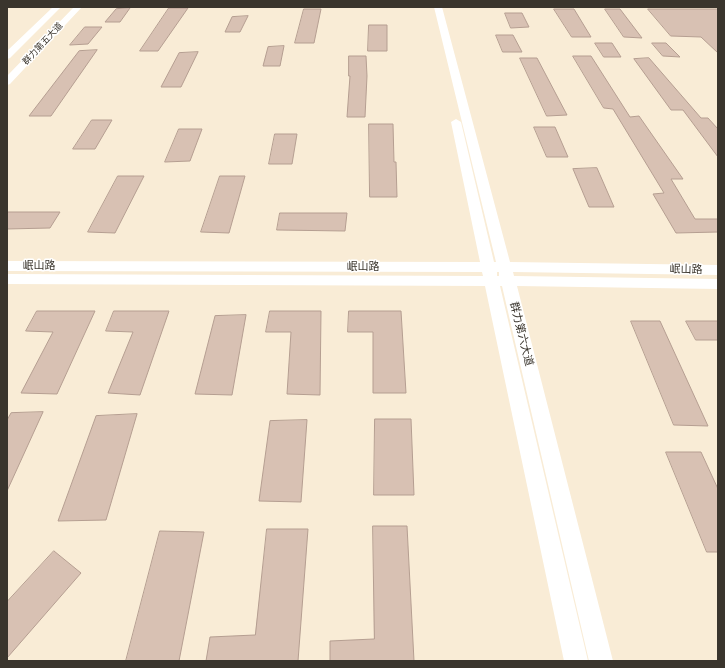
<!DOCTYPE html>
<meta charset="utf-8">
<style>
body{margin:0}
#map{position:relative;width:725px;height:668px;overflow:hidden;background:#f9ecd6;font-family:"Times New Roman",serif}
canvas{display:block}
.frame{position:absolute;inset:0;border:8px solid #3a352d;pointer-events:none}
</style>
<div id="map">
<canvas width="725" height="668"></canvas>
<div class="frame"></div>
</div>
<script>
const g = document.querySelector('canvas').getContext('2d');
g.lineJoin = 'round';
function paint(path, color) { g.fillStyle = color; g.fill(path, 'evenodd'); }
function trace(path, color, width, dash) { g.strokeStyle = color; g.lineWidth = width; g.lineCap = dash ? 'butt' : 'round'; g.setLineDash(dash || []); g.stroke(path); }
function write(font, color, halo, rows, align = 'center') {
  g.font = font + ' "Times New Roman","Noto Sans SC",serif'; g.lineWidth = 3; g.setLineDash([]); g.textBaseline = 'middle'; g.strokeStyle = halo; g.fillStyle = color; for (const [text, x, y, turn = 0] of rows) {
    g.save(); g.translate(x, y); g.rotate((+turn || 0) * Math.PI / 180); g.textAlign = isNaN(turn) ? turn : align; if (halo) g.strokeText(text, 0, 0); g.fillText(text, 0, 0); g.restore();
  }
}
const building = new Path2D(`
 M130,8L120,22H105L116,9Z
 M169,8H188L158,51H140Z
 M304,9H321L314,43H295Z
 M554,9H574L591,37H572Z
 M605,9H620L642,38L624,37Z
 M648,9H718V53L701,37L671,36Z
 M505,13H522L529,27L511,28Z
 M248,16L240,32H225L232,17Z
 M369,25H387V51H368Z
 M85,27H102L88,44L70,45Z
 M496,35H513L522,52H503Z
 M595,43H612L621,57H604Z
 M652,43H666L680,57L663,56Z
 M284,46L280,66H263L268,47Z
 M97,50L51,116H29L79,51Z
 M198,52L181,87H161L179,53Z
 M349,56H366L367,76L365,117H347L350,76H349Z
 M573,56H591L630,117L639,116L683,179H671L695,219H718V232L676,233L653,194L664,193L613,109L604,108Z
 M520,58H537L567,115L547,116Z
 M649,58L701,118H708L718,129V157L683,110H671L634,59Z
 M92,120H112L95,149H73Z
 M369,124H393L394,162H396L397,197H370Z
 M534,127H555L568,157H547Z
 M179,129H202L190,161L165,162Z
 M275,134H297L292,164H269Z
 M597,168L614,207H589L573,169Z
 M118,176H144L115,233L88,232Z
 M220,176H245L229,233L201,232Z
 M7,212H60L50,228L7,229Z
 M280,213H347L345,231L277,230Z
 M37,311H95L57,394L21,393L53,332L26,331Z
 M114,311H169L140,395L108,393L133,332L106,331Z
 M270,311H321L320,395L287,394L291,332H266Z
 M349,311H401L406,393H373V332H348Z
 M246,315L232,395L195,394L215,316Z
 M631,321H660L708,426L674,425Z
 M686,321H718V340H696Z
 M43,412L7,491V420L11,413Z
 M137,414L106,520L58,521L96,416Z
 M375,419H411L414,495H374Z
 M307,420L301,502L259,501L270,421Z
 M666,452H701L718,489V552H707Z
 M373,526H407L414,661H330V641L374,639Z
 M267,529H308L298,661H206L210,637L255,635Z
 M160,531L204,532L179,661H126Z
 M54,551L81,573L7,658V602Z`);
const secondary = new Path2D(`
 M53,7H61L10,58L7,59V51Z
 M74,7H82L10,84L7,85V76Z
 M434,7H442L510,262L718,265V275L513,272L514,276L718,279V289L517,286L613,661H589L502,286H500L588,661H564L485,286L7,284V274L483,276L482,272L7,271V261L480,262L451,122L456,119L461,122L494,262H496ZM497,272H499V276H497Z`);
const farStreetnames = [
 ["群力第五大道",43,44,-47]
];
const streetNames = [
 ["岷山路",39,266],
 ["岷山路",363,267],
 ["岷山路",686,270,1],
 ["群力第六大道",521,334,76]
];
paint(building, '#d8c1b3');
trace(building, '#b59e91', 1);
paint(secondary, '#fff');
write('9px', '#3a352d', '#fff', farStreetnames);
write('11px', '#3a352d', '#fff', streetNames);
</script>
